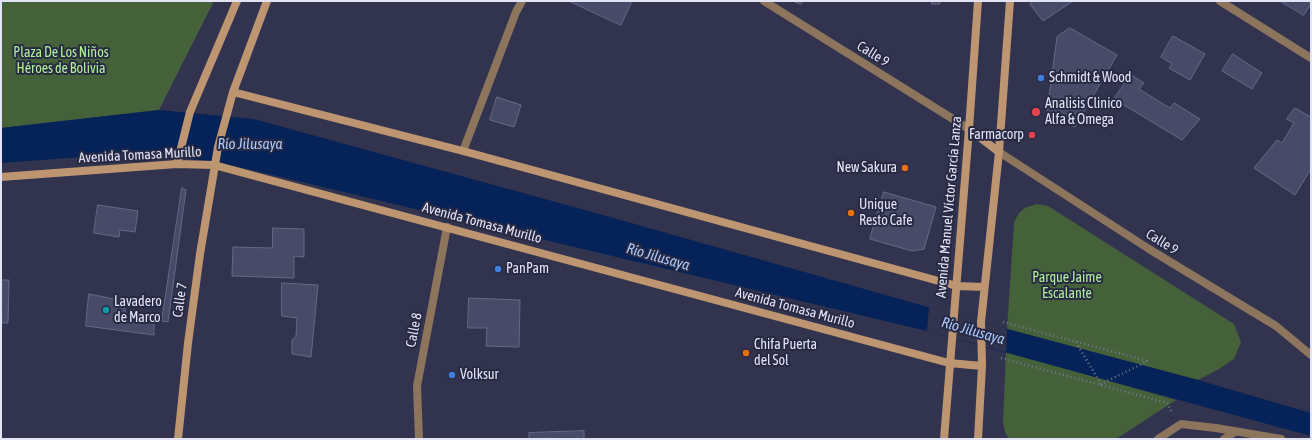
<!DOCTYPE html>
<meta charset="utf-8">
<style>
body{margin:0}
#map{position:relative;width:1312px;height:440px;overflow:hidden;background:#32344f;font-family:"Asap Condensed",sans-serif}
canvas{display:block}
.frame{position:absolute;inset:0;border:2px solid #e2e4f6;pointer-events:none}
</style>
<div id="map">
<canvas width="1312" height="440"></canvas>
<div class="frame"></div>
</div>
<script>
const g = document.querySelector('canvas').getContext('2d');
g.lineJoin = 'round';
function paint(path, color) { g.fillStyle = color; g.fill(path, 'evenodd'); }
function trace(path, color, width, dash) { g.strokeStyle = color; g.lineWidth = width; g.lineCap = dash ? 'butt' : 'round'; g.setLineDash(dash || []); g.stroke(path); }
function write(font, color, halo, rows, align = 'center') {
  g.font = font + ' "Asap Condensed",sans-serif'; g.lineWidth = 4; g.setLineDash([]); g.textBaseline = 'middle'; g.strokeStyle = halo; g.fillStyle = color; for (const [text, x, y, turn = 0] of rows) {
    g.save(); g.translate(x, y); g.rotate((+turn || 0) * Math.PI / 180); g.textAlign = isNaN(turn) ? turn : align; if (halo) g.strokeText(text, 0, 0); g.fillText(text, 0, 0); g.restore();
  }
}
const green = new Path2D(`
 M1,1H214L159,110L1,128Z
 M1037,204L1048,206L1234,324L1241,342L1234,359L1219,369L1198,380L1007,329L1014,223C1020,209 1023,208 1037,204Z
 M1006,352L1176,400L1116,439H1009L1005,432L1003,423Z`);
const water = new Path2D(`
 M159,110L254,119L603,215L981,322L1198,380L1311,413V436L927,331L218,162L137,153L1,163V128Z`);
const pier = new Path2D(`
 M929,307L1007,329L1006,352L927,331Z`);
const building = new Path2D(`
 M569,1H632L621,25Z
 M793,1H803L801,4Z
 M932,1H940V4H932Z
 M1034,1H1073L1043,21L1030,4Z
 M1280,1H1311V4L1304,15Z
 M1070,28L1117,55L1075,127L1047,111L1057,37Z
 M1173,36L1205,54L1190,80L1169,68L1172,64L1161,57Z
 M1233,54L1262,73L1252,89L1222,71Z
 M1131,75L1144,83L1139,89L1170,108L1174,103L1200,119L1182,140L1114,99Z
 M497,97L521,105L514,127L490,120Z
 M1295,108L1311,117V169L1295,195L1254,168L1277,140L1282,143L1294,123L1287,119Z
 M182,188L186,190L168,322L162,321Z
 M884,192L936,207L924,249L912,251L870,239Z
 M98,205L138,211L135,232L120,230L119,237L94,233Z
 M273,228L304,229V257L294,256V278L232,276L233,247L272,248Z
 M1,280H9L8,323H1Z
 M282,283L318,285L311,357L292,354V340L296,337L297,318L282,316Z
 M89,294L124,301L126,319L154,322V335L86,326Z
 M469,298L520,300L519,347L486,346L487,328H468Z
 M584,431V439H529V433Z`);
const path = new Path2D(`
 M1003,322L1148,361
 M1077,342V344L1101,384L1148,361
 M1001,358L1167,403L1172,412`);
const street = new Path2D(`
 M764,1L969,129
 M1220,1L1311,58
 M463,151L516,12L522,1
 M999,152L1149,249L1276,326L1311,355
 M419,439L417,386L447,227
 M1158,439L1181,424L1216,428L1281,439
 M1224,439L1235,432`);
const secondary = new Path2D(`
 M233,92L463,151L957,286L984,287
 M969,129L999,152
 M177,164L190,112L237,1
 M1,177L177,164L214,165L949,363L982,366
 M178,439L188,343L200,254L218,147L233,92L267,1
 M944,439L969,129L978,1
 M978,439L982,366L981,322L999,152L1010,1`);
const markers = [
 [1041,78,4,"#3f7fe0"],
 [1036,112,5,"#e0444e"],
 [1032,135,4,"#e0444e"],
 [905,168,4,"#e8710a"],
 [851,213,4,"#e8710a"],
 [498,269,4,"#3f7fe0"],
 [106,310,4,"#0f9aa8"],
 [746,353,4,"#e8710a"],
 [452,375,4,"#3f7fe0"]
];
const parkNames = [
 ["Plaza De Los Niños",61,53],
 ["Héroes de Bolivia",61,69],
 ["Parque Jaime",1067,278],
 ["Escalante",1067,294]
];
const streetNames = [
 ["Calle 9",873,54,32],
 ["Avenida Tomasa Murillo",140,155,-3],
 ["Avenida Manuel Víctor García Lanza",949,207,-85],
 ["Avenida Tomasa Murillo",482,223,15],
 ["Calle 9",1162,242,32],
 ["Calle 7",180,300,-82],
 ["Avenida Tomasa Murillo",795,308,15],
 ["Calle 8",414,330,-79]
];
const poiNames = [
 ["Schmidt & Wood",1049,78],
 ["Analisis Clinico",1045,104],
 ["Alfa & Omega",1045,120],
 ["Farmacorp",1024,135,"right"],
 ["New Sakura",897,168,"right"],
 ["Unique",859,205],
 ["Resto Cafe",859,221],
 ["PanPam",506,269],
 ["Lavadero",114,302],
 ["de Marco",114,318],
 ["Chifa Puerta",754,345],
 ["del Sol",754,361],
 ["Volksur",460,375]
];
const waterNames = [
 ["Río Jilusaya",250,144],
 ["Río Jilusaya",658,257,16],
 ["Río Jilusaya",973,331,16]
];
paint(green, '#446139');
paint(water, '#052358');
paint(pier, '#32344f');
paint(building, '#484b67');
trace(building, '#656887', 1);
trace(path, '#767890', 2.5, [1, 3]);
trace(street, '#8d745d', 8);
trace(secondary, '#bd9570', 8);
for (const [x, y, r, color] of markers) { const dot = new Path2D(); dot.arc(x, y, r, 0, 2 * Math.PI); g.fillStyle = color; g.fill(dot); trace(dot, '#282a44', 1.5); }
write('14px', '#afef98', '#282a44', parkNames);
write('14px', '#e2e4f6', '#282a44', streetNames);
write('14px', '#e2e4f6', '#282a44', poiNames, 'left');
write('italic 15px', '#abc9fc', '#282a44', waterNames);
</script>
